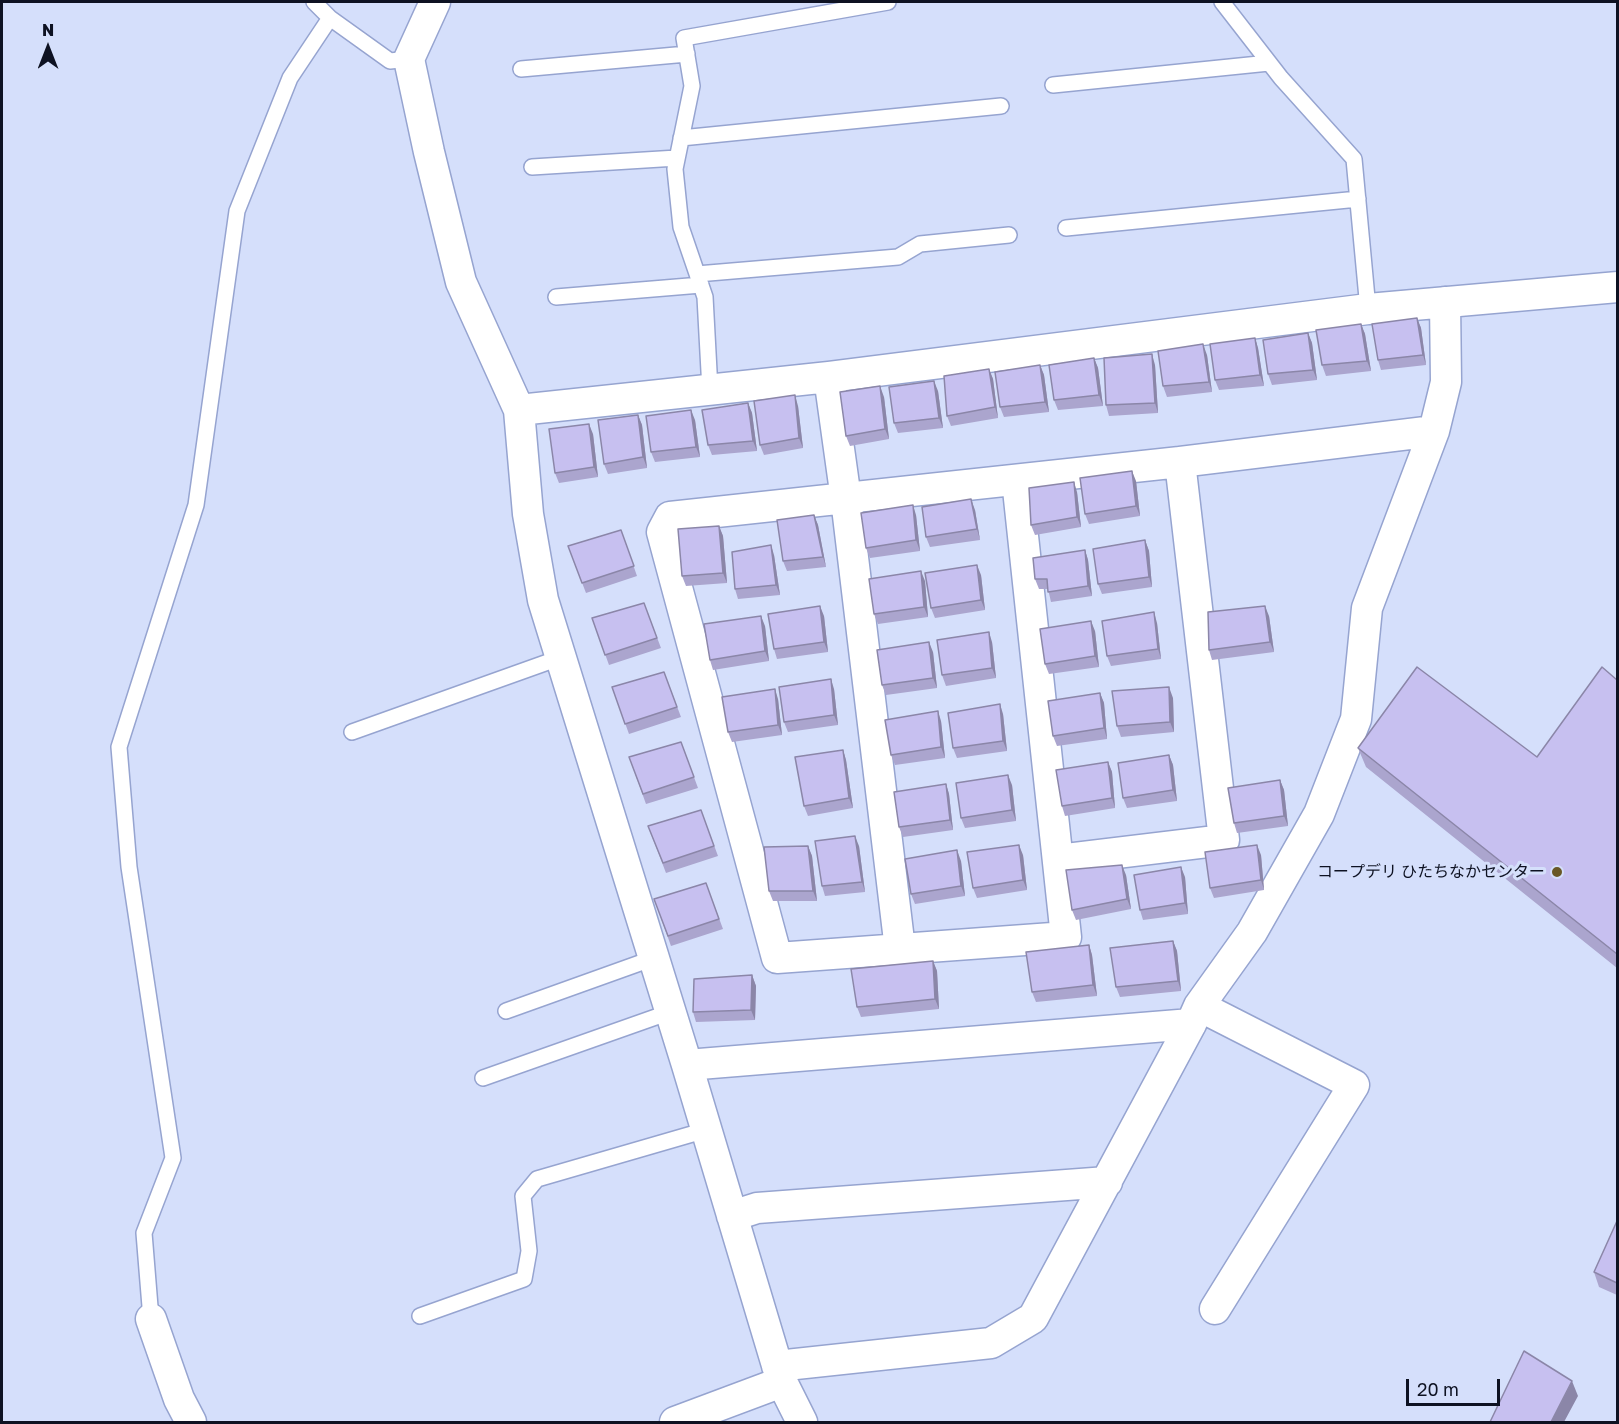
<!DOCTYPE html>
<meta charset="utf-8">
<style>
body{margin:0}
#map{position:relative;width:1619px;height:1424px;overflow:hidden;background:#d5dffb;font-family:"Golos Text",sans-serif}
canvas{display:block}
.frame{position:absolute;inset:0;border:3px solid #0e1222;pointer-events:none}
.north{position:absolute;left:18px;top:18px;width:60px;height:60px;-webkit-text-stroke:4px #d5dffb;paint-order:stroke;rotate:0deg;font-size:16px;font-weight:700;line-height:24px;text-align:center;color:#0e1222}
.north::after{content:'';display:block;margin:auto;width:21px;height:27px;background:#0e1222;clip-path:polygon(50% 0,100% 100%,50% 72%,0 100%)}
.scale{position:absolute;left:1406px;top:1379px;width:94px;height:27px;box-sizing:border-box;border:3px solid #0e1222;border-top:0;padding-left:8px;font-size:18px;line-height:21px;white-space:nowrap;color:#0e1222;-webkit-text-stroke:4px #d5dffb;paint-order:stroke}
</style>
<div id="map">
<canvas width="1619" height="1424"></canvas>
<div class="frame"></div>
<div class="north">N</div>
<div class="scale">20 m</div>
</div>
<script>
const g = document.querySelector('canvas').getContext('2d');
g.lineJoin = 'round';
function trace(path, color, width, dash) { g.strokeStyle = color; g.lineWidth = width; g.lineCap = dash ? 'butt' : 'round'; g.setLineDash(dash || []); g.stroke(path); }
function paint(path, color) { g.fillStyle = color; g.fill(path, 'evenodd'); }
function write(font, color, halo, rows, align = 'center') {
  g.font = font + ' "Golos Text","Noto Sans JP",sans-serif'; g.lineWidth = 6; g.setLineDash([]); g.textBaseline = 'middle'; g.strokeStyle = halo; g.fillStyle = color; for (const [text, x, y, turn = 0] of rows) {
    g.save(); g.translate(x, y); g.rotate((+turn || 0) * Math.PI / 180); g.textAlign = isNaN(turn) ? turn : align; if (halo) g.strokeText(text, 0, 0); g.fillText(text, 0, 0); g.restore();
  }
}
const service = new Path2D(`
 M314,2L330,18L390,61L409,59
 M1222,2L1281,78L1354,159L1368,309
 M521,69L687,54
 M1053,85L1269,63
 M681,138L1001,106
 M532,167L677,158
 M1066,228L1358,199
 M697,274L898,257L920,244L1009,235
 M556,297L701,285
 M710,390L705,297L681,227L675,169L692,86L684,38L888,2
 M352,732L562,657
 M506,1011L654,958
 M483,1078L670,1012
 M420,1316L524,1279L529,1251L523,1196L537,1179L706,1130
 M151,1319L144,1233L173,1158L129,867L119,747L196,505L237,211L290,78L330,18`);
const minor = new Path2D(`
 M435,2L409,59L429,152L461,282L519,410L528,514L543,600L687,1065L782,1382L802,1422
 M829,377L846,499L900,949
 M519,410L829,377L1368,309L1618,287
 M1017,480L1066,937L777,958L662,532L670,517L1180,462L1434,431
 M1058,860L1224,840L1180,462
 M1199,1006L1354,1085L1215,1309
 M687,1065L1191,1024
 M732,1216L757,1208L1107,1182
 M151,1319L179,1399L191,1422
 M777,1366L991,1343L1033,1318L1191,1024L1199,1006L1252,932L1319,814L1356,719L1367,608L1434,431L1446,382L1445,302
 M675,1422L782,1382`);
const wall = new Path2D(`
 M1417,318L1421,328L1426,365L1381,370L1378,360Z
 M1361,324L1365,334L1371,371L1326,376L1322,365Z
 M1308,333L1312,343L1317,380L1272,385L1268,374Z
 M1255,338L1258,348L1264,386L1219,390L1215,380Z
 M1207,355L1212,392L1167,397L1163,386Z
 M1094,358L1098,368L1103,406L1058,410L1054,400Z
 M1040,365L1044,375L1049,412L1004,417L1000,407Z
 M1155,365L1158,413L1109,416L1106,405Z
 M989,369L993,379L998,418L951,426L947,416Z
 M938,391L943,428L898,433L894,423Z
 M884,397L889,439L850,446L846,436Z
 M748,403L752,413L757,451L712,455L708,445Z
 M798,406L803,448L764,455L760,445Z
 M638,415L642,425L647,468L608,474L604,464Z
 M695,420L700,457L655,462L651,452Z
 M593,434L598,477L559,483L555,473Z
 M1136,481L1140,516L1089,524L1085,514Z
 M1077,492L1081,527L1035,535L1031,525Z
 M975,510L980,540L930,547L926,537Z
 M814,515L818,525L826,567L787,571L783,561Z
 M916,515L920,551L870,558L866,548Z
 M719,526L723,536L727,583L686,586L682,576Z
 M621,530L637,576L586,593L568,546Z
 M1145,540L1149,551L1152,587L1102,594L1098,584Z
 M1085,550L1088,560L1092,596L1051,602L1048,589H1039L1035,579Z
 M774,555L780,595L738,599L735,589Z
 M981,575L985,610L935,618L931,608Z
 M925,581L928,617L878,624L874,614Z
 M644,603L661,648L609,665L592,618Z
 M824,616L828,652L777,659L774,649Z
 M1269,616L1274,652L1212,660L1209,650Z
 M1157,623L1161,659L1111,666L1107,656Z
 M765,626L769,661L713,670L710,660Z
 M1095,631L1099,667L1049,674L1045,664Z
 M992,642L996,678L946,686L942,675Z
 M933,652L937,688L886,695L882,685Z
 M664,672L681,717L629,734L612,687Z
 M1617,680V968L1366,767L1358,748L1537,757Z
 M834,689L838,725L788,732L784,722Z
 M1100,693L1104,703L1107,739L1057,746L1053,736Z
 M1173,698L1174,732L1121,737L1117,726Z
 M778,699L782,735L732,742L728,732Z
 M1003,714L1007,751L957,758L953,748Z
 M941,721L945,758L895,765L891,755Z
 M681,742L698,788L646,804L629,757Z
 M843,750L846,760L853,808L808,816L804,806Z
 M1169,755L1173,765L1177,801L1127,808L1123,798Z
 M1108,762L1112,772L1115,808L1065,816L1062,806Z
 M1280,780L1284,790L1288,826L1237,833L1234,823Z
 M946,784L949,794L953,830L903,837L899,827Z
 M1012,785L1016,821L965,828L961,818Z
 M701,810L718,856L666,873L648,826Z
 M808,846L812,856L817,901H773L769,891Z
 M859,846L865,892L825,896L822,886Z
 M1023,855L1027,890L977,898L973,888Z
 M1261,855L1264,890L1214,898L1210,888Z
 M961,861L965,896L915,904L911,894Z
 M1126,875L1131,909L1076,920L1072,910Z
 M1185,877L1188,914L1143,920L1140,910Z
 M706,883L723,929L671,946L654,899Z
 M1173,941L1177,951L1181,991L1120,997L1116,987Z
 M1089,945L1092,955L1097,996L1036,1002L1032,992Z
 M933,961L937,971L939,1009L861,1017L857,1007Z
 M752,975L756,986L755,1020L696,1022L693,1012Z
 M1617,1221V1295L1599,1287L1594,1272Z`);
const shadedWall = new Path2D(`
 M1417,318L1421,328L1426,365L1423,355Z
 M1361,324L1365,334L1371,371L1367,361Z
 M1308,333L1312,343L1317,380L1313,370Z
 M1255,338L1258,348L1264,386L1260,375Z
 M1203,344L1207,355L1212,392L1209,382Z
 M1152,354L1155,365L1158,413L1155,403Z
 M1094,358L1098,368L1103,406L1099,395Z
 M1040,365L1044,375L1049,412L1045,402Z
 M989,369L993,379L998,418L995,407Z
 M934,381L938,391L943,428L939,418Z
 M880,386L884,397L889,439L885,429Z
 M795,395L798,406L803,448L799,438Z
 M748,403L752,413L757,451L753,441Z
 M691,410L695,420L700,457L696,447Z
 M638,415L642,425L647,468L643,457Z
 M589,424L593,434L598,477L594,467Z
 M1132,471L1136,481L1140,516L1136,506Z
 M1074,482L1077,492L1081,527L1077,517Z
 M971,499L975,510L980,540L977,529Z
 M913,505L916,515L920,551L916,540Z
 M814,515L818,525L826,567L823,557Z
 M719,526L723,536L727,583L723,573Z
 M1145,540L1149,551L1152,587L1149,577Z
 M771,545L774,555L780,595L776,585Z
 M1085,550L1088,560L1092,596L1088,586Z
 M977,565L981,575L985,610L981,600Z
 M921,571L925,581L928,617L924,607Z
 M820,606L824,616L828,652L824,642Z
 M1265,606L1269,616L1274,652L1270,642Z
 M1154,612L1157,623L1161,659L1158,649Z
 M761,616L765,626L769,661L765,651Z
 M1091,621L1095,631L1099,667L1095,656Z
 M989,632L992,642L996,678L992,668Z
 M929,642L933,652L937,688L933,678Z
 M831,679L834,689L838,725L834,715Z
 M1169,687L1173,698L1174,732L1170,722Z
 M775,689L778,699L782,735L778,725Z
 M1100,693L1104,703L1107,739L1104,728Z
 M1000,704L1003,714L1007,751L1003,741Z
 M938,711L941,721L945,758L941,747Z
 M843,750L846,760L853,808L849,798Z
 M1169,755L1173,765L1177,801L1173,790Z
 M1108,762L1112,772L1115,808L1112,798Z
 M1008,775L1012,785L1016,821L1012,810Z
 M1280,780L1284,790L1288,826L1284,816Z
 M946,784L949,794L953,830L950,820Z
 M855,836L859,846L865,892L862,882Z
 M1019,845L1023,855L1027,890L1023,880Z
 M1257,845L1261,855L1264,890L1261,880Z
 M808,846L812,856L817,901L813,891Z
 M957,850L961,861L965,896L961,886Z
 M1122,865L1126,875L1131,909L1127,899Z
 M1181,867L1185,877L1188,914L1185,903Z
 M1173,941L1177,951L1181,991L1178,981Z
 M1089,945L1092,955L1097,996L1093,985Z
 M933,961L937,971L939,1009L935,999Z
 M752,975L756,986L755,1020L751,1010Z
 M1572,1381L1578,1396L1564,1422H1551Z`);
const building = new Path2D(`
 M1417,318L1423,355L1378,360L1372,324Z
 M1361,324L1367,361L1322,365L1316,330Z
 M1308,333L1313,370L1268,374L1263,340Z
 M1255,338L1260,375L1215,380L1210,344Z
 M1203,344L1209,382L1163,386L1158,351Z
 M1152,354L1155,403L1106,405L1104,358Z
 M1094,358L1099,395L1054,400L1049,365Z
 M1040,365L1045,402L1000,407L995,372Z
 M989,369L995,407L947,416L944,376Z
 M934,381L939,418L894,423L889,387Z
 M880,386L885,429L846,436L840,392Z
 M795,395L799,438L760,445L754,401Z
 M748,403L753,441L708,445L702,410Z
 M691,410L696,447L651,452L646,416Z
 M638,415L643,457L604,464L598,420Z
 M589,424L594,467L555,473L549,429Z
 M1132,471L1136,506L1085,514L1080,478Z
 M1074,482L1077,517L1031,525L1029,488Z
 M971,499L977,529L926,537L922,507Z
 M913,505L916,540L866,548L861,513Z
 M814,515L823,557L783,561L777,520Z
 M719,526L723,573L682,576L678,529Z
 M621,530L634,566L582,583L568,546Z
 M1145,540L1149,577L1098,584L1093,549Z
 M771,545L776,585L735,589L732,552Z
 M1085,550L1088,586L1048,592L1047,579H1035L1033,558Z
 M977,565L981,600L931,608L925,573Z
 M921,571L924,607L874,614L869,579Z
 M644,603L657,638L605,655L592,618Z
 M820,606L824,642L774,649L768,614Z
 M1265,606L1270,642L1209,650L1208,612Z
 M1154,612L1158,649L1107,656L1102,621Z
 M761,616L765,651L710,660L704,624Z
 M1091,621L1095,656L1045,664L1040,629Z
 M989,632L992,668L942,675L937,640Z
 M929,642L933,678L882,685L877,650Z
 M1417,667L1537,757L1602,667L1617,680V954L1358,748Z
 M664,672L677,707L625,724L612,687Z
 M831,679L834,715L784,722L779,687Z
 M1169,687L1170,722L1117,726L1112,691Z
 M775,689L778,725L728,732L722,697Z
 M1100,693L1104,728L1053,736L1048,701Z
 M1000,704L1003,741L953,748L948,713Z
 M938,711L941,747L891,755L885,720Z
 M681,742L694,777L643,794L629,757Z
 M843,750L849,798L804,806L795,757Z
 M1169,755L1173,790L1123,798L1118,763Z
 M1108,762L1112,798L1062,806L1056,770Z
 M1008,775L1012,810L961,818L956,783Z
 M1280,780L1284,816L1234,823L1228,788Z
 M946,784L950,820L899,827L894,792Z
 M701,810L714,846L663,863L648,826Z
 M855,836L862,882L822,886L815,841Z
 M1019,845L1023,880L973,888L967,852Z
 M1257,845L1261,880L1210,888L1205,852Z
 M808,846L813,891H769L764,847Z
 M957,850L961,886L911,894L905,859Z
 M1122,865L1127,899L1072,910L1066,870Z
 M1181,867L1185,903L1140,910L1134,875Z
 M706,883L719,919L668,936L654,899Z
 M1173,941L1178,981L1116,987L1110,948Z
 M1089,945L1093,985L1032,992L1026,952Z
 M933,961L935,999L857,1007L851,969Z
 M752,975L751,1010L693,1012L694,979Z
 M1617,1221V1283L1594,1272Z
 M1524,1351L1572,1381L1551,1422H1490Z`);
const markers = [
 [1557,872,6,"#695826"]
];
const poiNames = [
 ["コープデリ ひたちなかセンター",1545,872]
];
trace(service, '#96a4d0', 18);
trace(minor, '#96a4d0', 33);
trace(service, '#fff', 15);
trace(minor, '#fff', 30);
paint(wall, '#aba5ce');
paint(shadedWall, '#8b86a8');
paint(building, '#c7c0f0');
trace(building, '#8b86a8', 1.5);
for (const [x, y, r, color] of markers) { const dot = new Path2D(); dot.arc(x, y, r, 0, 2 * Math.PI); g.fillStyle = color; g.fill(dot); trace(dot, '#d5dffb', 2); }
write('16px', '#0e1222', '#d5dffb', poiNames, 'right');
</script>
